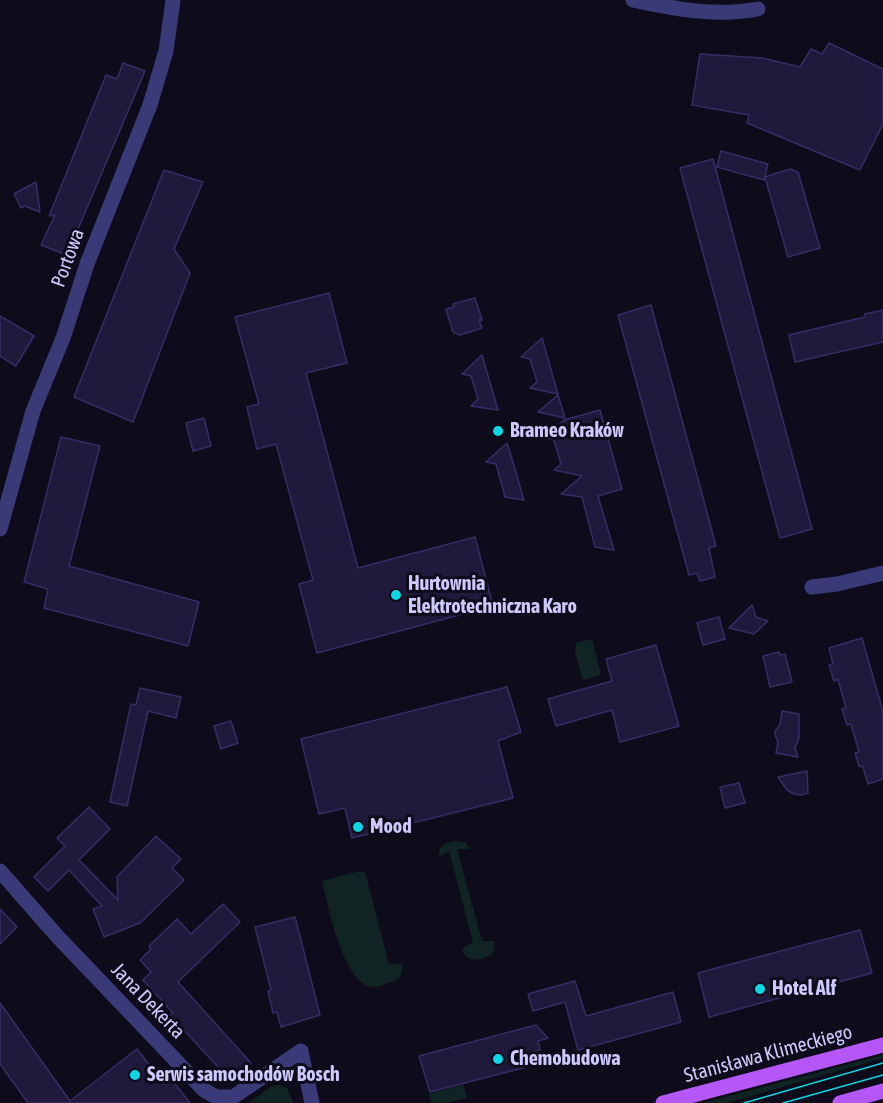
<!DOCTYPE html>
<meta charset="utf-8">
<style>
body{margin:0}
canvas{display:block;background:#0e0c1b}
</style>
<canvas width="883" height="1103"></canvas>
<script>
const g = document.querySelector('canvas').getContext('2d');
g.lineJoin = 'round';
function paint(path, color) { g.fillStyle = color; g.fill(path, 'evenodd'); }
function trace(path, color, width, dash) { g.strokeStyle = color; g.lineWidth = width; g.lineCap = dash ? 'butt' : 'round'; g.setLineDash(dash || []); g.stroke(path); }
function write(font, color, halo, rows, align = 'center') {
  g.font = font + ' "Asap Condensed",sans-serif'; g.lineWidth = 6; g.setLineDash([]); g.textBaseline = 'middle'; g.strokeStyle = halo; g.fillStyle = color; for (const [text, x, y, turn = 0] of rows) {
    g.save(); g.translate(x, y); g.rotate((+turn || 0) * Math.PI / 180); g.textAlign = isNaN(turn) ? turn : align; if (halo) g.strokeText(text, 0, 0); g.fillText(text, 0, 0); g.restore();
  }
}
const green = new Path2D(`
 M592,639L601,675L583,680L575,652L576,643Z
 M456,841L466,843L470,849H457L482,941H494V949L491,955C479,960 467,964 462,949L473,942L449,851L439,857C438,845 446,843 456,841Z
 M357,872H365L389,964H402C403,977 399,980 387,983C383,985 378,987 373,987C343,985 328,904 322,881Z
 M883,1055V1058L726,1103H703Z
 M279,1085L287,1088L293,1103H249L272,1086Z
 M463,1085L467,1098L446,1103H432L429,1094Z`);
const building = new Path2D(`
 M829,43L883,69V124L860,170L747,123L749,115L692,105L700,54L762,58L800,67L811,49L822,54Z
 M123,63L145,71L67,255L41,245L55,215L49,216L106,75L117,79Z
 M721,151L768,164L764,180L717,167Z
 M713,159L812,529L780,538L680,168Z
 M790,169L798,172L820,248L788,257L765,177Z
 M164,170L203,182L174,249L190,273L133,422L74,397Z
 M36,182L40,212L25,206L21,208L14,194Z
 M329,293L347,363L306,373L358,568L475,537L493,606L317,653L299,584L313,580L276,444L257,449L247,407L259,404L235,317Z
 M475,298L482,320H479L482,328L460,335L453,332L446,309L454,307L453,304Z
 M651,305L716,546L709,548L715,577L700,581L697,573L689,575L618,315Z
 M883,310V342L795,362L789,335L865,317V314Z
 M0,316L34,336L16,366L0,356Z
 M542,338L558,394L530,388L537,382L530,359L521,357Z
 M482,355L486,369L498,410L471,406L478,399L471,376L462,374Z
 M558,395L565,418L538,412Z
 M600,410L622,489L598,496L614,550L595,547L582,497L561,494L582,476L554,470L561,464L554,440L544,438L564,420Z
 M204,418L211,446L193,451L186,423Z
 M61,437L100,446L69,566L199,602L188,646L44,608L48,589L24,582Z
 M507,443L512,459L524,500L505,497L496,464L486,462Z
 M752,605L756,617L768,621L754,634L729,628Z
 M719,617L725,639L703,645L697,623Z
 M862,638L883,712V779L868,784L863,767L859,766L855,753L859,752L851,724L847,725L842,709L846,708L838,679L834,681L829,665L833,664L829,648Z
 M656,645L679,726L620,742L612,710L556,726L548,699L612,681L606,659Z
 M779,652L780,655L785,654L792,682L770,687L763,656Z
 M507,687L521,732L498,741L513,798L352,838L345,808L319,814L301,739Z
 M140,688L181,697L176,718L148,711L127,806L110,802L131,704L136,705Z
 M782,711L799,714V738L795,748L798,757L776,753L778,742L775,735V731L780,725Z
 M231,721L238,743L221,749L214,726Z
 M807,771L808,793L801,795L794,794L787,790L778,777Z
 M739,783L745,803L725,808L720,787Z
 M89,807L110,829L79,860L118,900L117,877L156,836L181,859L172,868L184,880L140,923L104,937L93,909L102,906L69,870L48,891L34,877L65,846L57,838Z
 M223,904L240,922L178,982L251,1063L231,1081L170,1015L173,1013L143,980L151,972L140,960L151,949L149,946L177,919L191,934Z
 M0,909L17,927L0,944Z
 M295,917L320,1015L281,1027L277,1012L273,1013L268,991L271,990L255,927Z
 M860,930L872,973L709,1017L698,973Z
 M575,981L586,1016L673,992L681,1022L578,1050L565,1002L533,1011L528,994Z
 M0,1003L70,1101L137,1049L164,1084L171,1079L190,1103H28L0,1064Z
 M536,1025L548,1038L538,1041L540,1050L535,1051L538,1064L430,1092L419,1056Z`);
const minor = new Path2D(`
 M633,0C674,9 716,17 758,9
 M0,529L33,411L63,338L87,264L150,105L166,51L173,0
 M812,587L837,584L883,573
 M0,871L57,936L204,1090L216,1097H233L301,1051L312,1103`);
const major = new Path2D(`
 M663,1103L883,1045
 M840,1103L883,1091`);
const tram = new Path2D(`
 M744,1103L883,1063
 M783,1103L883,1075`);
const markers = [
 [498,431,6,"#0dd6e5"],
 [396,595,6,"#0dd6e5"],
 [358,827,6,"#0dd6e5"],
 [760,989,6,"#0dd6e5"],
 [498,1059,6,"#0dd6e5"],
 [135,1075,6,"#0dd6e5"]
];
const streetNames = [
 ["Portowa",68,258,-70],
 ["Jana Dekerta",148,1001,46],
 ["Stanisława Klimeckiego",768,1054,-15]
];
const poiNames = [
 ["Brameo Kraków",510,431],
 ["Hurtownia",408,584],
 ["Elektrotechniczna Karo",408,607],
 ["Mood",370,827],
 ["Hotel Alf",772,989],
 ["Chemobudowa",510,1059],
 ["Serwis samochodów Bosch",147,1075]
];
paint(green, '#102523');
paint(building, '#1f193b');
trace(building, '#362d66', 1.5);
trace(minor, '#3a3a78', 15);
trace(major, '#b557f6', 15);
trace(tram, '#0dd6e5', 1.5);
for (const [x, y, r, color] of markers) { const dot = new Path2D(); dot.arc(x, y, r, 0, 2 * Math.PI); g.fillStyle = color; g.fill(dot); trace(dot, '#0e0c1b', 2); }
write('20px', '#cdc9fc', '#0e0c1b', streetNames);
write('bold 20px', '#cdc9fc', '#0e0c1b', poiNames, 'left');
</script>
